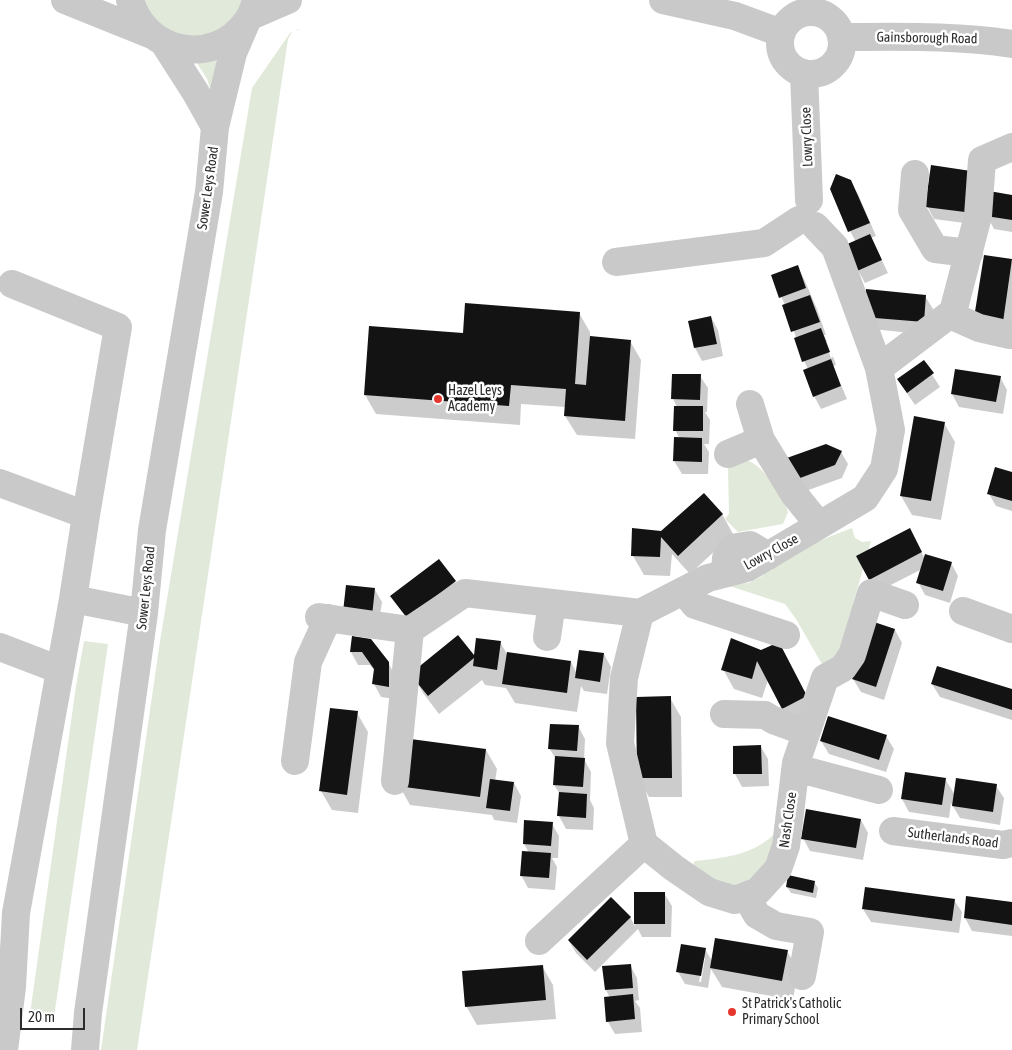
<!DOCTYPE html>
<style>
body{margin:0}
#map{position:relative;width:1012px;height:1050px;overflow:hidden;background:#fff;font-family:"Asap Condensed",sans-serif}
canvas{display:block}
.scale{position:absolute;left:20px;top:1008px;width:65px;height:22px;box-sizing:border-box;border:2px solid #2c2c2c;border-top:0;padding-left:6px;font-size:15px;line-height:18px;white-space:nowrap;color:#2c2c2c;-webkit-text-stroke:4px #fff;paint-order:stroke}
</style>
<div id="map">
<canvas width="1012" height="1050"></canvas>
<div class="scale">20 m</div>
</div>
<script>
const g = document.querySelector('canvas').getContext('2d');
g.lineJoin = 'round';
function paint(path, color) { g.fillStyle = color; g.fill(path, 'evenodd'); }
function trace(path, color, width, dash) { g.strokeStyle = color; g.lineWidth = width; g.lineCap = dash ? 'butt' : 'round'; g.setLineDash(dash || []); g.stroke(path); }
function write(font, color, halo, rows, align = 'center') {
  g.font = font + ' "Asap Condensed",sans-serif'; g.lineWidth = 5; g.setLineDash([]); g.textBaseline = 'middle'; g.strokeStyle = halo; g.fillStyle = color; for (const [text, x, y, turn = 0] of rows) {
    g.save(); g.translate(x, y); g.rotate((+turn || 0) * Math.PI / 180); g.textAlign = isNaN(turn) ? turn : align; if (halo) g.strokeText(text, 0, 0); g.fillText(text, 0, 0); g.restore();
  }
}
const green = new Path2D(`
 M141,0H245L230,25L198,40L163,31Z
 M299,29H301L292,32L288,39L137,1050H101L160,641L252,88L290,33Z
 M222,54L213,97L207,79L197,63V61Z
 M746,460C765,466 776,491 786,506L788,512L783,524L738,532L725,519L729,514L728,468Z
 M852,528L855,538L862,542L871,541L853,604L855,623L843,658L823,666L796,619L785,604L723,584L749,583L762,576L772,563L785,554Z
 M84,641L108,644L57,997L53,1022L29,1021L76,686Z
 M775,833L772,862L742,888L723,886L693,864L695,861C724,858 754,855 775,833Z`);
const shadow = new Path2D(`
 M970,172L972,224L934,219L927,206Z
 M850,181L858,194L876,236L871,238L888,273L865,283L858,270L856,242L850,231Z
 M1012,196V232L994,229L987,216Z
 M1012,261V321L1010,334L983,330Z
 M797,266L804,279L817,309L826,335H824L827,342H825L831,358L833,357L828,342L836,365L833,366L847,399L821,409L814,396L808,369L804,361L785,305L772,276Z
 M925,296L933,309L930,335L872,329L865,317Z
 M579,313L590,332V338L630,341L641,360L635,439L577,435L565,416L566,407L521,404L520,425L376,414L365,395L464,334Z
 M711,317L718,330L723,356L702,361L695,348L689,322Z
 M924,362L940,387L915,405L898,380Z
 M700,376L708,388L707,412H705L710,420L709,444H704L709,452L708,474H682L674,461L680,439L675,430L677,407L673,399Z
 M1000,377L1007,390L1003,414L959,407L952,394Z
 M944,423L955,442L941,520L912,515L901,496Z
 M841,452L848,464L842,478L800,493L793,480Z
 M1012,473V511L996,506L989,494Z
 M722,514L733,534L690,574L672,554L670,576L644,575L633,556L662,533Z
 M916,542L925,559L951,563L958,576L950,603L925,595L918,582L922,569L877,592L858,556Z
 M455,582L462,594L415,630L392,596Z
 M375,590L382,602L378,628L351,625Z
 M872,623L895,630L902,643L884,700L861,692L853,679Z
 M458,637L475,659L500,642L507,654L571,662L577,674L604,654L611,667L607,694L584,691L581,686L577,712L515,703L506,688L485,685L482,680L439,714L423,693L412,674Z
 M353,638L388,662L395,676V699L381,697L374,684L375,671L370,665H358L351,652Z
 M778,643L817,716L794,728L768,680L762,698L734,689L723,669Z
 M932,684L1012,691V720L940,697Z
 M670,698L681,717L682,797H649L638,778Z
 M357,713L368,732L358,813L332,810L321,791Z
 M578,726L585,739L584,759L591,772L590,800L594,808L593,830L566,829L559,816L560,794L554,785L556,759L549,748Z
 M886,736L894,749L886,772L829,754L821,741Z
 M735,747H761L768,759L769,786L742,787L735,774Z
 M486,750L497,769L495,781L514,783L521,796L517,823L494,820L492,815L410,805L399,785Z
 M945,779L955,795L996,786L1004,798L1000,825L960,818L951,803L949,818L909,812L902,799Z
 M861,820L868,833L863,860L810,851L803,838Z
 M552,824L559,836L558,858H552L557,867L555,890L528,888L521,875L529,853L524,844Z
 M814,882L818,888L816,898L791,893L787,887Z
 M635,893H664L672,906L671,937H642L638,929L595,972L576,953L569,941L630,917L635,926Z
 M954,900L962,912L959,933L871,922L863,909Z
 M1012,903V936L972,931L965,918Z
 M705,949L712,961L787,951L798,970L793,1000L722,987L711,969L708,988L685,984L678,972ZM703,958H705L701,982H699Z
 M630,965L637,978L639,1000L635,1001L640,1008L642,1032L615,1034L608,1022L610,998L606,990Z
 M542,966L553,985L556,1019L477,1025L466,1006Z`);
const building = new Path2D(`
 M931,165L971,171L965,212L925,207Z
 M836,174L851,180L870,223L848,232L830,189Z
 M989,191L1012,195V220L986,216Z
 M870,234L882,260L857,271L845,245Z
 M984,255L1012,259L1003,322L974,318Z
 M798,265L806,288L779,298L771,275Z
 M866,289L926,295L924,322L863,317Z
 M810,295L820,322L791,332L782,305Z
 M465,303L580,312L575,384L586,385L590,336L631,340L625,421L564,416L566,389L511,385L509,406L364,395L369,326L463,333Z
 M711,316L717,344L694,348L688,321Z
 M821,328L830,352L802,362L794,338Z
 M831,359L841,386L813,397L803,370Z
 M924,360L934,373L907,393L897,379Z
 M955,369L1001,376L996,402L951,394Z
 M672,374H701L700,400L671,399Z
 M674,406H703V431H673Z
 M914,416L945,422L931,501L900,496Z
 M674,437L702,438V462L673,461Z
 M826,444L842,451L835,465L792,481L784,459Z
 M995,467L1012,472V501L987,494Z
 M704,493L723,514L678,556L661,537L660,557L631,556L632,528L661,531Z
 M910,528L922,552L869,580L856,556Z
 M925,554L952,562L943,591L916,583Z
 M439,559L456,581L407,618L390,596Z
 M346,585L375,588L372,616L343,612Z
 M871,621L895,629L876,687L852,679Z
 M458,635L474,655L476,638L501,641L497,670L473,666L474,658L428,696L410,674Z
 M352,636L371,639L389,662V687L372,684L374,669L362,652H350Z
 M731,638L761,650L779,642L807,696L782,709L757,661L752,679L721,670Z
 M579,650L604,653L600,682L575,678Z
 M507,652L571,661L567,693L502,684Z
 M937,666L1012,689V710L931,684Z
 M671,696L672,778H637L636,697Z
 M330,708L358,711L347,795L319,791Z
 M828,716L887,735L879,760L820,741Z
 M550,724L579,725L577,751L548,749Z
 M403,738L486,749L480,797L397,786Z
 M761,745L762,774H733V746Z
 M555,756L585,758L583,787L553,785Z
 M905,772L946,778L942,805L901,799Z
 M956,778L997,784L993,812L952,806Z
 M490,779L514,782L510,811L486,808Z
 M559,792L587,794L586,818L557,816Z
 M806,809L861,819L856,848L801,839Z
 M524,820L553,822L551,846L523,844Z
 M522,851L551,853L549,878L520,876Z
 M788,875L815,881L813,893L786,887Z
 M865,887L955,899L952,921L862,909Z
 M634,892H665V924H634Z
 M966,896L1012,902V925L964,918Z
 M611,897L631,917L587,960L568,940Z
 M715,938L788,950L782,981L710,968Z
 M681,944L706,948L701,976L676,972Z
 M631,964L633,988L605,990L602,966Z
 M543,965L546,1000L465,1007L462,971Z
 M633,994L635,1019L606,1022L604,997Z`);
const minor = new Path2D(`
 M65,0L152,35
 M130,0C145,54 214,68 247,21C252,15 254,7 256,0
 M663,0L735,16L781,33
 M780 43a31 31 0 1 1 62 0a31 31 0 1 1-62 0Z
 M251,16L288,0
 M841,37C898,37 955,35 1012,44
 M164,43L196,93L215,127
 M804,73L809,200
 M915,174L912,210L935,249L969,253
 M616,262L764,243L799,220
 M950,315L979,328L1010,335
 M879,368L953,312L978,216L982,160L1012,147
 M750,404L761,440L794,494L819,525
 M728,454L761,440
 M0,483L86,515
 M725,573L726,558L731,548L750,545L768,556
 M684,591L695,605L786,635
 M73,599L144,613
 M963,611L1012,629
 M640,613L624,678L620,743L644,844L674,868L709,892L735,900L758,891L778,869L786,846L796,763L825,678L843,668L852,655L871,593L905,605
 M640,613L708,578L747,568L865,498L884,469L891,430L879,368L835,247L815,226
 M319,617L410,630L465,593L552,603
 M547,637L552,603L640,613
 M0,647L60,670
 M724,714L765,715L773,720L806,732
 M295,761L308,662L328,618
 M795,771L811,772L879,790
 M395,781L410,630
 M893,831L1003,845L1012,843
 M746,896L757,915L776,926L810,932L802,976
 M539,941L644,844
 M4,1050L12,987L16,913L73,599L86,515L118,327L12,284
 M85,1050L88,1013L144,613L152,530L209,192L215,127L233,53L246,23`);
const markers = [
 [438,399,5,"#e5362d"],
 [732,1012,5,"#e5362d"]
];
const streetNames = [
 ["Gainsborough Road",927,38,1],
 ["Lowry Close",807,137,-92],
 ["Sower Leys Road",208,188,-82],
 ["Lowry Close",771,552,-29],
 ["Sower Leys Road",146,588,-84],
 ["Nash Close",788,820,-82],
 ["Sutherlands Road",953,838,7]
];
const poiNames = [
 ["Hazel Leys",448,391],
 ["Academy",448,407],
 ["St Patrick's Catholic",742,1004],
 ["Primary School",742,1020]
];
paint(green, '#e1eada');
paint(shadow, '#0003');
paint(building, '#131313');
trace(minor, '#c9c9c9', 28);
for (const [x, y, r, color] of markers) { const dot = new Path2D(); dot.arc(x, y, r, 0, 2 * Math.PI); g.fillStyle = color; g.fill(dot); trace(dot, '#fff', 2); }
write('14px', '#2c2c2c', '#fff', streetNames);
write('14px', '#2c2c2c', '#fff', poiNames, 'left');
</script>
